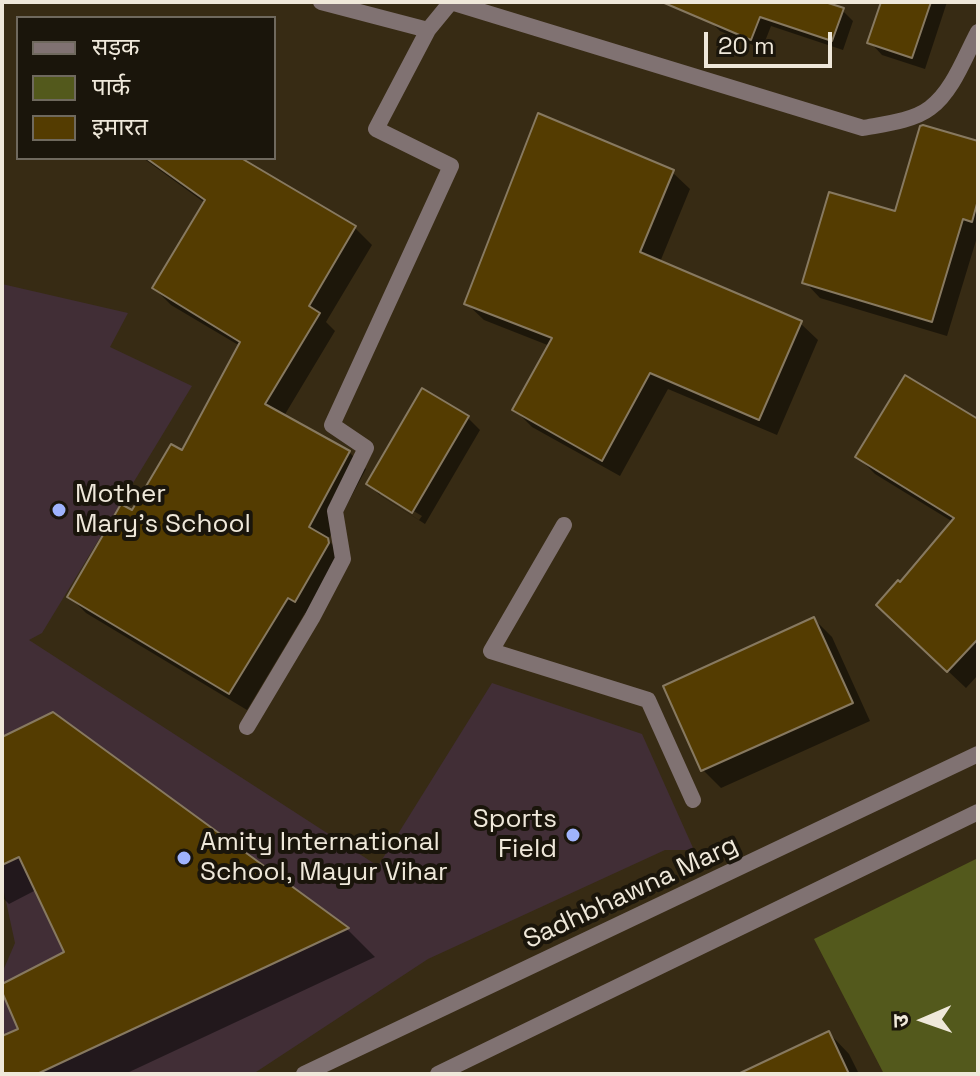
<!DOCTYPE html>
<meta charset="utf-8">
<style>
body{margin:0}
#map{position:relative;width:980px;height:1076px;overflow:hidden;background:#372b14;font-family:"Space Grotesk","Noto Sans Devanagari",sans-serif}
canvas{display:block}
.frame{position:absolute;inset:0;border:4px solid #efe8da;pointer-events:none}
.legend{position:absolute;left:16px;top:16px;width:260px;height:144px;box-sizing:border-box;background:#1a150b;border:2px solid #6f695e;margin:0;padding:10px 14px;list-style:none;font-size:24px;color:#efe8da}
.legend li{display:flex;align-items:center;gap:16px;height:40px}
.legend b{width:40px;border:2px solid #6f695e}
.north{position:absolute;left:884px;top:980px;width:80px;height:80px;-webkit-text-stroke:6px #1a150b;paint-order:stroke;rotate:268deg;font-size:22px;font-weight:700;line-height:32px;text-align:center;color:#efe8da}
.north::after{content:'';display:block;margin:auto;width:28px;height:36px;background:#efe8da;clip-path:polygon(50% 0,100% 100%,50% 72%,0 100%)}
.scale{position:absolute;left:704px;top:32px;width:128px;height:36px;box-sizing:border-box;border:4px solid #efe8da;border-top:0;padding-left:10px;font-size:24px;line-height:28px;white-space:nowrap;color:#efe8da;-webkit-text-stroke:6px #1a150b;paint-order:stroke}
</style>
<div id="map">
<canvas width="980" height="1076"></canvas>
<div class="frame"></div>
<ul class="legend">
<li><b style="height:10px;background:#807272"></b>सड़क</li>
<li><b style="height:22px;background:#53591c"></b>पार्क</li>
<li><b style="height:22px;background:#543c01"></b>इमारत</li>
</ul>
<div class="north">उ</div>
<div class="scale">20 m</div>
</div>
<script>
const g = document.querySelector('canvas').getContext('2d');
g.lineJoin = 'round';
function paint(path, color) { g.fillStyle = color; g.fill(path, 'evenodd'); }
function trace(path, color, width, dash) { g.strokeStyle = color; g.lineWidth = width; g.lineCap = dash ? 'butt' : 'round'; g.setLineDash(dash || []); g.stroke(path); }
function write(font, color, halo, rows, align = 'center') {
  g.font = font + ' "Space Grotesk",sans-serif'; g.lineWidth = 8; g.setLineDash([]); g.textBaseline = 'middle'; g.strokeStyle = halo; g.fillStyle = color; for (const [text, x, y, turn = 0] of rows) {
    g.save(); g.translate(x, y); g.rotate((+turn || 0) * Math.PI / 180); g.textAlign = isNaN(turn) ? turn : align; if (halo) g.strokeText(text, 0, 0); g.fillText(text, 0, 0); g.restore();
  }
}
const education = new Path2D(`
 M2,284L128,313L110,347L192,386L42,633L29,640L378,866L492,683L642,734L694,850H665L428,959L253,1074H2V973L15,943L2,883Z`);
const green = new Path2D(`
 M978,858V1074H884L814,939Z`);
const shadow = new Path2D(`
 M718,2H819L842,10L853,21L843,50L771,26L762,49L720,31L710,21Z
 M883,2H947L925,69L882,55L870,42Z
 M978,143V234L947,336L820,298L805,282L896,214Z
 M143,158H245L242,161L355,228L372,245L326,322L335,331L284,416L349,452L366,469L328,540L345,557L312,617L305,613L247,710L86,613L69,596L132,513L182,453L240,346L171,305L154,288L205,203Z
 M672,172L690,189L660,262L800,323L818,340L777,435L668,389L620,476L532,427L515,410L550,346L484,320L466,303Z
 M468,418L480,430L425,524L381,496L368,484ZM380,491L422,516L419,520L380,495Z
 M978,421V675L966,688L896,622L900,585L953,522L875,474L857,456Z
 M814,619L832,637L870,721L721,788L703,770Z
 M53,714L348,930L375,957L125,1074H2V1038L21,1030L2,986L66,953L36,890L9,904L2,897V739Z
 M829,1033L849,1054L859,1074H742Z`);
const building = new Path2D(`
 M662,2H825L844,8L832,41L760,17L751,40Z
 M881,2H931L912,58L867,43Z
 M538,113L674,170L640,252L802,321L759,420L650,373L602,461L512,410L552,338L464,304Z
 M923,125L978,141V200L972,222L963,219L932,322L802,283L829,192L895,211L920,126Z
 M146,158H241L356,226L309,306L320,313L265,404L350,451L309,527L328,538L329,543L295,602L288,598L229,694L67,597L121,504L132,510L171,444L182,450L240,342L152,288L205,200Z
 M905,375L978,419V639L947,672L876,605L898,580L900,582L954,518L855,457Z
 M422,388L469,416L412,513L366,484Z
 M814,617L853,703L701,771L663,686Z
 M53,712L349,928L37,1074H2V1036L18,1029L2,992V984L64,952L19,857L2,865V737Z
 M829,1031L849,1074H738Z`);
const minor = new Path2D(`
 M321,2L428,30L451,2
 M451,2L863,128C884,124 913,121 930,108C953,91 965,56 978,32
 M564,525L491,651L648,700L693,800
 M247,727L312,618L343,559L335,511L366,448L332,425L451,166L376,129L428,30`);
const tertiary = new Path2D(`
 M304,1074L978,754
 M438,1074L978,812`);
const markers = [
 [59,510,8,"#9fb3fd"],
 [573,835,8,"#9fb3fd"],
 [184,858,8,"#9fb3fd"]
];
const poiNames = [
 ["Mother",75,495],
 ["Mary's School",75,525],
 ["Sports",557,820,"right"],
 ["Field",557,850,"right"],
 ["Amity International",200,843],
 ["School, Mayur Vihar",200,873]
];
const streetNames = [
 ["Sadhbhawna Marg",631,893,-25]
];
paint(education, '#412e36');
paint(green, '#53591c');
paint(shadow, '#0007');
paint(building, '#543c01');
trace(building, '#877960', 2);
trace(minor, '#807272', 16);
trace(tertiary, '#807272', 16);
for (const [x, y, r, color] of markers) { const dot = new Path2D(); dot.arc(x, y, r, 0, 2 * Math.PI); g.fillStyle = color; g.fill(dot); trace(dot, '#1a150b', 3); }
write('26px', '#efe8da', '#1a150b', poiNames, 'left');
write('26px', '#efe8da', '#1a150b', streetNames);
</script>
